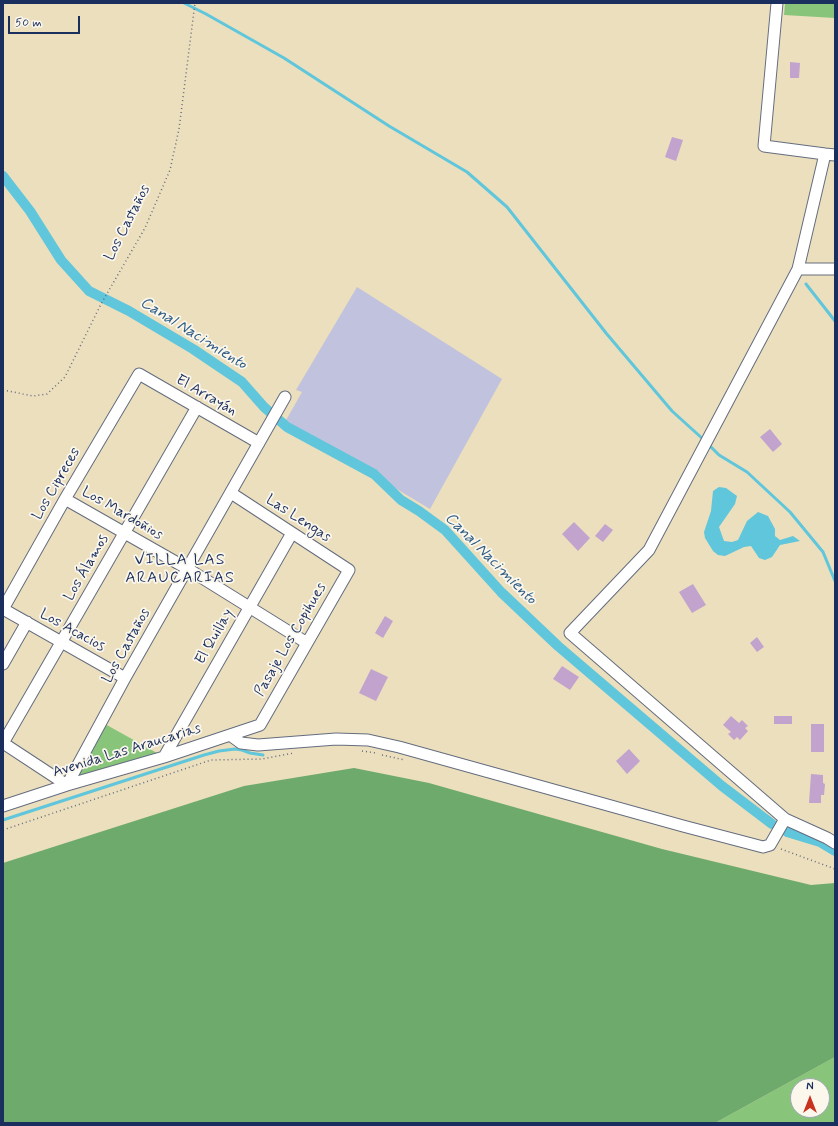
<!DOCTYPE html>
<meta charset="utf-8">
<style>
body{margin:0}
#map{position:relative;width:838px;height:1126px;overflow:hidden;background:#ecdfbd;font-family:Mynerve,sans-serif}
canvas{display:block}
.frame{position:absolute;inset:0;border:4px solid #1b2f5e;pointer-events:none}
.north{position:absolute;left:790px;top:1078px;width:40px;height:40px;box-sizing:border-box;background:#fbf7ec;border:1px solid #a1a7b3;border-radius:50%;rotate:0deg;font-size:11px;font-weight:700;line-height:16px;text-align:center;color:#1b2f5e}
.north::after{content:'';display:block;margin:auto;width:14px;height:18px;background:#c8321e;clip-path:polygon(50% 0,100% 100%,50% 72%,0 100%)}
.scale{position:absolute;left:8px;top:16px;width:72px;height:18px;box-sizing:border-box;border:2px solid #1b2f5e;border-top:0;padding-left:5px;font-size:12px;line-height:14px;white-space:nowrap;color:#1b2f5e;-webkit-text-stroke:3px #fbf7ec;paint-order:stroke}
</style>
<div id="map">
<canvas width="838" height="1126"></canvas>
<div class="frame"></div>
<div class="north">N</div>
<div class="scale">50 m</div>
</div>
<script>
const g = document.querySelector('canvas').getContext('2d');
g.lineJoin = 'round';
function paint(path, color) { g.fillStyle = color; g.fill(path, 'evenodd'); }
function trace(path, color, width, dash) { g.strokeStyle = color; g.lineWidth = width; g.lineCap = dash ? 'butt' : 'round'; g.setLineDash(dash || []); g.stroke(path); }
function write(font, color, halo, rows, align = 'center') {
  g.font = font + ' Mynerve,sans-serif'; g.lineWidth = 3.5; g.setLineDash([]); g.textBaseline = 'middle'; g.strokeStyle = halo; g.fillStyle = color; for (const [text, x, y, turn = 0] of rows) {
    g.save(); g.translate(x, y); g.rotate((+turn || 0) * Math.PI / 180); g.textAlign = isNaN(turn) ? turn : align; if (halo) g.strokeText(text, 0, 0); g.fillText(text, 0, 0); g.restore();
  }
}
const industrial = new Path2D(`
 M357,287L502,379L430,509L285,422L302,392L296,390Z`);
const green = new Path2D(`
 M785,3H835V18L784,15Z
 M105,724L157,753L74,779Z
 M835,1057V1123H715ZM798,1086H822V1110H798Z`);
const forest = new Path2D(`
 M354,768L429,783L662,849L811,885L835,883V1057L715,1123H3V863L244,786Z`);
const water = new Path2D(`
 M719,487L726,488L737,496L735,504L719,527L724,541L732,542L738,540L747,521L758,512L768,516L775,529V536L780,540L793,536L800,541L780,545L772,557L765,560L759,558L751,546L744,547L725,556L718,555L713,551L705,538L704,532L711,511L713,491Z`);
const stream = new Path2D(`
 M184,3L206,14L284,58L389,126L467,172L507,207L606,333L672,411L704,440
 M806,284L835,321
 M708,444L719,455L747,472L790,512L823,552L835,581
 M3,820L204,755L219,751L235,749L242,750L250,753L263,755`);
const canal = new Path2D(`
 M3,176L30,211L61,260L89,291L129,311L193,349L242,382L264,407L287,427L374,474L401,500L419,511L445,530L501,592L558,646L722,786L772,824
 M787,832L820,842L835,851`);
const building = new Path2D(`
 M790,62L800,63L799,78H790Z
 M672,137L683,140L676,161L665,157Z
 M770,429L782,444L773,452L760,437Z
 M574,522L590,538L578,551L562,534Z
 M605,524L613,530L603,542L595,536Z
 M693,584L706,605L692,613L679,592Z
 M385,616L393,621L383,638L375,633Z
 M757,637L764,647L757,652L750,643Z
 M562,666L579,677L570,690L553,679Z
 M371,669L388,677L376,701L359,693Z
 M731,716L739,723L742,720L748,726L745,728L748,731L740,740L737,737L734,740L728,734L731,732L723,725Z
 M774,716H792V724H774Z
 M811,724H824V752H811Z
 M629,749L640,761L627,774L616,761Z
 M811,774L823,775V783L825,784L824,795H821V803H809Z`);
const path = new Path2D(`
 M3,390L33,396L47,394L65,377L101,304L145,228L170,170L179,129L195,3
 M362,751L376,753
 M382,755L405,760
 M3,830L211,760L262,759L294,753
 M781,849L835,869`);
const minor = new Path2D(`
 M777,3L764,146L825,154
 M798,269L825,154L835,155
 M835,269H798L649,550L570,633L785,819L827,838L835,843
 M197,407L3,743L67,785L125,678L285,397
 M65,499L188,569L307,643
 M3,664L27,622
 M125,678L3,609L65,499L139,374L259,443
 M230,735L241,743L258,745L336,739L368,740L399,747L683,826L763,847L770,845L785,819
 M164,757L292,533
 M3,806L67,785L164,757L260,725L349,570L231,493`);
const streetNames = [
 ["Los Castaños",128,223,-63],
 ["El Arrayán",206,396,30],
 ["Los Cipreces",57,484,-60],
 ["Los Mardoñios",122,514,30],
 ["Las Lengas",298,519,33],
 ["Los Álamos",87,568,-60],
 ["Los Acacios",72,631,29],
 ["El Quillay",215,637,-60],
 ["Pasaje Los Copihues",291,640,-60],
 ["Los Castaños",127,646,-61],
 ["Avenida Las Araucarias",127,751,-17]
];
const waterNames = [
 ["Canal Nacimiento",193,334,32],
 ["Canal Nacimiento",490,559,45]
];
const neighbourhoodNames = [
 ["VILLA LAS",180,561],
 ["ARAUCARIAS",180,579]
];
paint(industrial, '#c1c2dd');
paint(green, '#88c57b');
paint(forest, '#6eaa6b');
paint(water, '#5fc6db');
trace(stream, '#5fc6db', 3);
trace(canal, '#5fc6db', 10);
paint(building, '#c1a3cd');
trace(minor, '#646d7f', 13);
trace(path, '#646d7f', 1.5, [1, 3]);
trace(minor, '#fff', 11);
write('15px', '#1b2f5e', '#fbf7ec', streetNames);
write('italic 16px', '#2f5c84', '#fbf7ec', waterNames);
g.letterSpacing = '1px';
write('16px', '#1b2f5e', '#fbf7ec', neighbourhoodNames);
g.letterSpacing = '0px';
</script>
